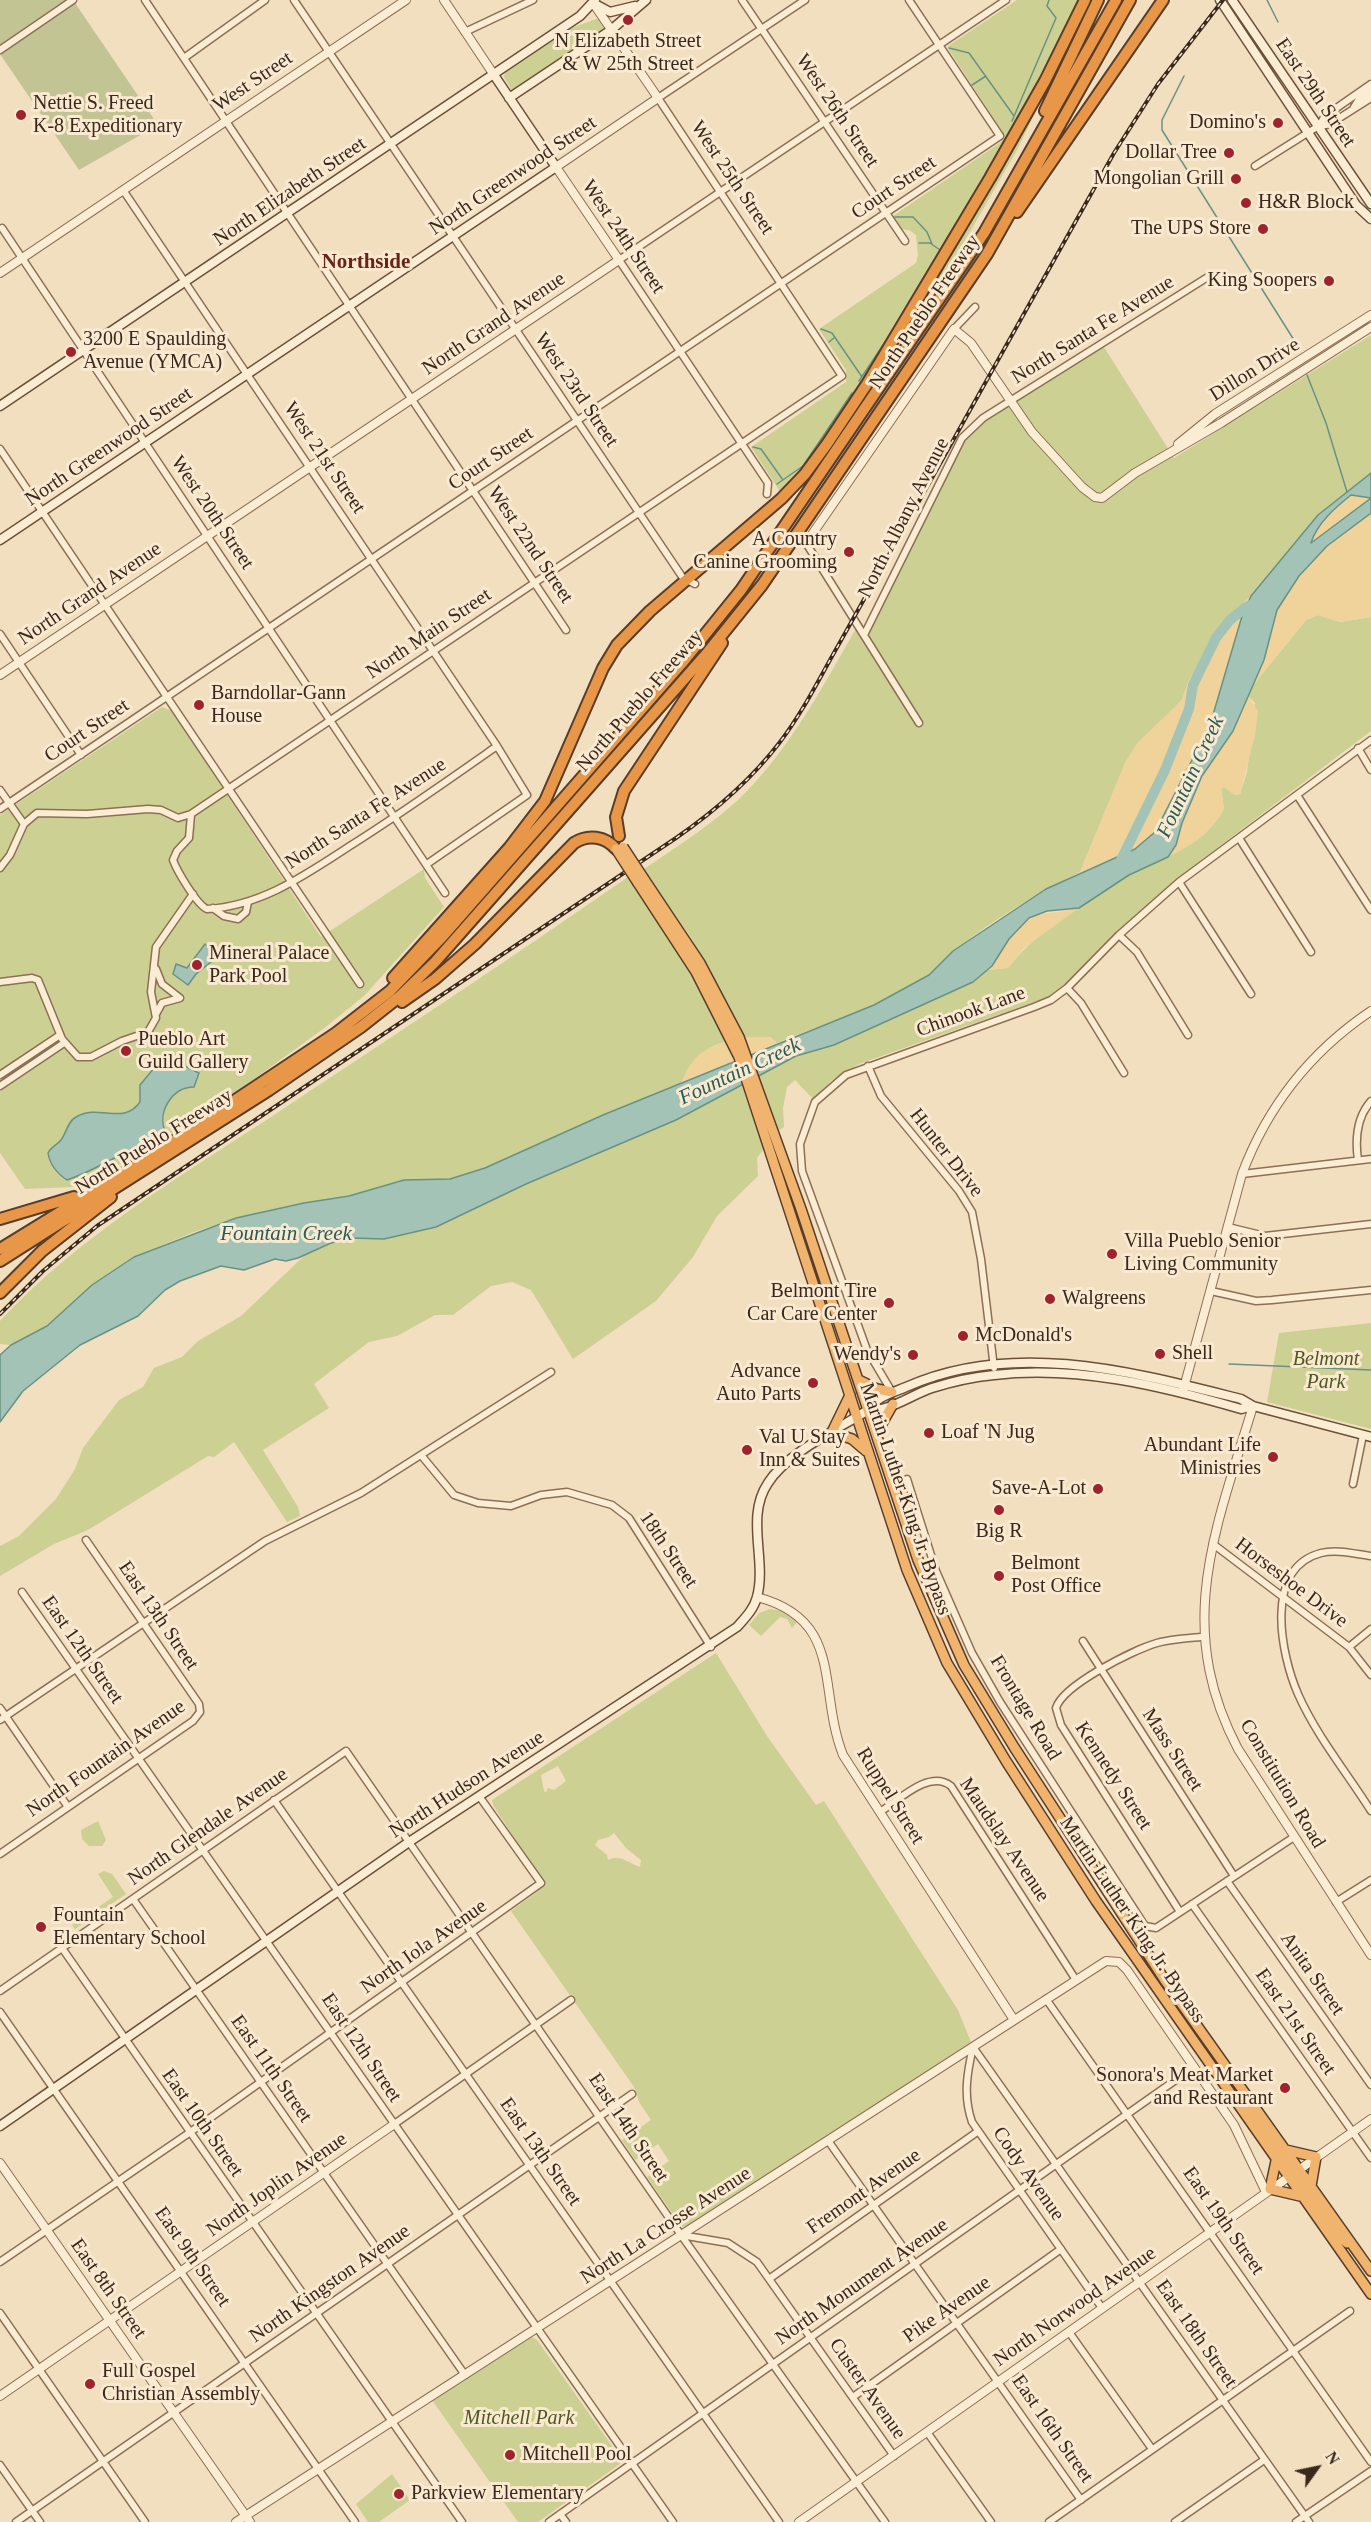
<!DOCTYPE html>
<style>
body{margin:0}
#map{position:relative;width:1371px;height:2522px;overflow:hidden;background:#f1dfc0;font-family:"Times New Roman",serif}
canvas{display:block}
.north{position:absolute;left:1287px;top:2438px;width:60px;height:60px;-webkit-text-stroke:4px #f8e9d0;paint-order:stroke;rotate:57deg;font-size:16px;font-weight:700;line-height:24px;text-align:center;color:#3a281c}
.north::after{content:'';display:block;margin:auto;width:21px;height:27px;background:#3a281c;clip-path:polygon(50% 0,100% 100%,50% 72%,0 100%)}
</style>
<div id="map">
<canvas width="1371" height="2522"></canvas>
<div class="north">N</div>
</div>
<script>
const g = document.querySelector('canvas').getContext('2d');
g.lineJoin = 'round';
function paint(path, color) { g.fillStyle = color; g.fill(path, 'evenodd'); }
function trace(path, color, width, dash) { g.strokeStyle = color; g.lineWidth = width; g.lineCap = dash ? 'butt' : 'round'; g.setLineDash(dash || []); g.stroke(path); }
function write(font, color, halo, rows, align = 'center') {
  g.font = font + ' "Times New Roman",serif'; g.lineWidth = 6; g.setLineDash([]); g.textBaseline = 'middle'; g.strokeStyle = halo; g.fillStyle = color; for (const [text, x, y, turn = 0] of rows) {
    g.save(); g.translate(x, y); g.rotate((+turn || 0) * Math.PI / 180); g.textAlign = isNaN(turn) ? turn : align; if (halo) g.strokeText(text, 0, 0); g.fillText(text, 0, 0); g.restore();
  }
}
const green = new Path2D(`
 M1017,0H1087L1089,3L1017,150L962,246L788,504L751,447L846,382V370L819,329L916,263L918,255L916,235L909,230L900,229L893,216L1001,142L1002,131L949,50L948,46Z
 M599,18L606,29L513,92L504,77L505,73L574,27Z
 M1371,335V473L1318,515L1251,596L1228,616L1189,680L1182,700L1126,761L1080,872C1036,894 994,919 955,950C946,957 939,968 929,975C883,1008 828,1021 777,1043L770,1037L745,1038L693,941L644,869C674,849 715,822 740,798C791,748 823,686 858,625L864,634L962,438L983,418L1102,344L1174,458Z
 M1318,615L1340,622L1371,617V731L1175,880L1054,995L859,1064L831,1081L813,1099L795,1080L787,1087L783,1108L784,1127L779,1130L764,1089L760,1091L765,1147L757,1158L758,1176L717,1216L693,1257L656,1301L573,1359L531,1290L512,1282L491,1286L453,1315H435L397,1336L369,1342L314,1384L329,1408L263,1450L298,1507L300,1516L287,1522L234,1442L214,1457L208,1456L88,1530L54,1544L0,1576V1546L19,1536L56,1499L75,1469L83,1448L119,1400L143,1387L154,1368L182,1357L198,1341L241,1316L305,1255L331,1243L352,1238L384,1239L436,1227L526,1184L676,1120L796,1056L834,1045L901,1015L973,982L987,970L1008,968C1038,930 1086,899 1128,875C1166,854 1201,850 1224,809L1221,789L1224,787L1235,795L1240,794L1247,772L1255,703L1248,696L1254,684L1306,620Z
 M162,707L172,711L321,937L424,869L425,878L444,907L364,996L323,1029L225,1100L100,1177L73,1187L25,1189L0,1153V815Z
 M628,877C664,930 701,982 725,1042C705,1046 688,1066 681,1084L603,1115L485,1168L450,1179L404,1180L349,1196L304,1203L236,1218L194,1232L133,1257L92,1285L47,1326L11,1345L0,1344V1321C78,1237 176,1179 271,1117C390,1038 510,959 628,877Z
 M1371,1323V1429L1267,1402L1279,1333Z
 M770,1609L782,1611L797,1622L792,1628L787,1619L780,1617L761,1636L749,1625L759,1613Z
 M716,1653L767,1736L816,1805L824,1801L958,2010L971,2042L695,2224L682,2227L647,2177L669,2161L658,2144L635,2160L622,2140L651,2120L639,2102L634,2087L511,1911L537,1892L543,1883L493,1805L492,1800ZM558,1766L566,1781L554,1790L548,1788L546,1792L544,1791L541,1775ZM614,1833L626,1848L641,1860L640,1867C629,1864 621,1854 608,1860L607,1855L595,1845L598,1840L609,1837Z
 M98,1821L106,1840L102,1846H89L82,1839L81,1830Z
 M104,1871L112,1874L126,1894L75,1929L72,1925L113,1897L98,1874Z
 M530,2336L537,2340L619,2456L620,2464L538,2522H518L432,2400Z
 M392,2474L410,2500L379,2522H368L356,2504Z`);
const sand = new Path2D(`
 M1351,494L1371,497L1310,543C1317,524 1335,507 1351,494Z
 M1371,513V617L1340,622L1318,615L1306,620L1254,684L1273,631L1277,610L1299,576L1327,546Z
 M1251,596L1242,617L1210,725L1155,832L1135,849L1080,872L1126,761L1137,743L1182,700L1189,680L1228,616Z
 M1248,696L1258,711L1255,735L1240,794L1235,795L1224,787L1221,789L1224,809C1210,834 1193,844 1168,857L1176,845L1182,823L1204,775L1233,731Z
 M1079,908L1024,948L1008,968L987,970C997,962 1001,950 1009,940C1032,908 1046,916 1079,908Z
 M747,1037H770L777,1043L681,1084C695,1047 712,1045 747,1037Z`);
const cemetery = new Path2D(`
 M0,0H73L158,125L79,170L0,54Z`);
const water = new Path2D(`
 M1371,473V513L1327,546L1299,576L1277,610L1264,660L1233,731L1202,776L1182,823L1176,845L1168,857L1129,875L1079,908L1047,911L1029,918L1009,939L992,966L973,982L834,1045L796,1056L676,1120L526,1184L436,1227L384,1239L352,1238L331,1243L298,1258L286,1261L275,1259L244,1270L221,1266L180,1281L165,1290L138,1316L80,1345L23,1391L0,1422V1355L11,1345L47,1326L92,1285L134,1257L236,1218L304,1203L349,1196L404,1180L450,1179L485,1168L603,1115L874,1005L929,975L953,951L1046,889L1135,849L1155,832L1210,725L1242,616L1251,596L1318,515ZM1351,495L1371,498L1311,543C1317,523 1336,507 1351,495Z
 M205,944L215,952L216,958L196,974L188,985L173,974L176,964L187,968Z
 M164,1056L199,1073L194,1087C172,1087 157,1112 165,1132C131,1147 102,1168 67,1180C58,1174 50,1165 48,1153C51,1147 57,1145 61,1140C67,1132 67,1122 76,1117C99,1103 123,1126 140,1102V1085Z`);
const stream = new Path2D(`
 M1267,0L1278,22
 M949,48L969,53L1014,116
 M1184,76L1162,120V130L1299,348
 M972,85L986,76
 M1012,121L1056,18L1047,6L1049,0
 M984,178L989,168
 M895,217H913L927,232L932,244
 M919,243H930L940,250
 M821,329L832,333L862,377
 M829,342L835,337
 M1307,375L1326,423L1347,492
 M859,381L897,324
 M753,447L761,449L783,480
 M777,484L803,466L852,393
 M1229,1364L1371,1370`);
const river = new Path2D(`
 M1117,868L1165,770L1189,709L1193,685L1216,638L1230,620L1246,607L1259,601`);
const minor = new Path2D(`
 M145,0L566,630
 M294,0L683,578L695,584
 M742,0L905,241
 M465,32L533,0
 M0,50L73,0
 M184,58L265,0
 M1354,107L1359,99L1371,91
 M1318,127L1325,116L1371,84
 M1255,166L1317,127L1330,124L1371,98
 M123,190L497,746L527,795L427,864
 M2,228L445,893
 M954,329L975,307
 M0,449L360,984
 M767,494L768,483L619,260L1006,0
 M806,543L919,723
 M0,634L81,755
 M864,635L962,438L983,418L1211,275
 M1358,748L1371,770
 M0,790L24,824
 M1297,795L1371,910
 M0,809L1000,136L909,0
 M191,815L189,838L177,851L173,860C177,871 197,905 207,909C263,906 308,873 353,844C402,813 450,779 497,746
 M1239,838L1311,952
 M0,868L10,855L24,824L37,813L87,814L148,809L161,810L178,818L191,814L842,376L658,98L805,0
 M1179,882L1251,994
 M213,908L224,916L238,919L246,912L248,902
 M1119,935L1137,952L1188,1035
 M156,969L162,984L180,998L162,1003L156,1014
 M0,982L32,978L38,980L62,1039L78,1057H91L122,1041L148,1032L156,1018L151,992L156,947L193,894
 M1067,988L1081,1003L1124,1073
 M868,1066L881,1096L959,1191L972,1212L981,1259L994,1368
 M0,1075L60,1035
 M0,1086L64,1043
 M1358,1160C1355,1139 1356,1118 1371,1101
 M1242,1174L1371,1159
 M1228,1227L1265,1236L1371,1224
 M1211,1291L1256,1301L1272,1300L1371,1290
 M892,1392L867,1350L802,1171L800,1144L815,1102L846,1075L1034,1007L1051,1000L1067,988L1119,935L1179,882L1371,740
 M421,1455L454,1495L478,1503L511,1506L541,1495L567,1492L612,1505L629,1518L711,1647
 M907,1479L936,1571L972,1653L1000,1702L1145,1926L1156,1928L1294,1837
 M1353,1484L1363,1435
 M1213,1544L1349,1647L1371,1675
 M1371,1556C1355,1554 1337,1549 1321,1553C1263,1568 1281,1655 1298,1694C1316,1735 1347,1773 1371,1811
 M22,1592L673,2522
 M1083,1641L1234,1876
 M1349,1647L1371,1629
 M0,1708L68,1807
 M0,1720L265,1541L361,1493L551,1372
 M274,1800L779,2522
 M880,1812C899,1800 929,1769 951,1786L1076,1980
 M0,1854L193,1721L200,1712L199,1704L86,1540
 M1227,1881L1371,2085
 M133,1899L465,2375
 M1336,1902L1371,1880
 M1192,1904L1371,2158
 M1180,1912L1061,1725L1056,1708C1063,1685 1133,1650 1157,1643C1172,1639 1188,1638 1203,1637
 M62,1948L462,2522
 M0,1991L346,1751L681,2235L885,2522
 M1046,1999L1371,2462
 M0,2012L355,2522
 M973,2047L1309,2522
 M973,2047C967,2073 963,2096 972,2122L1102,2308
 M393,2125L571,2000
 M829,2142L1081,2500
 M681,2235L728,2243L757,2262L894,2456
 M0,2262L189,2133L541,1883L479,1796
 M769,2279L977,2132
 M0,2313L145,2522
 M1069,2332L1152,2449
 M853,2397L1061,2249
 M927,2432L991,2522
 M0,2465L40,2522
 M560,2514L566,2522
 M16,2522L632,2094
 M549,2522L1194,2067
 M1049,2522L1350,2311
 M1175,2522L1264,2460
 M1296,2522L1371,2471`);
const tertiary = new Path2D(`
 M444,0L494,75
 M0,273L406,0
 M1178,444L1215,414L1371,315
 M806,543L954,329L971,343L1032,432L1082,487L1095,497L1102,498L1135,473L1221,423L1371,327
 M0,675L619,260L556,167L658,98L593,3
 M1183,1391L1242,1174C1268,1105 1310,1052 1371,1011
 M1253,1406C1216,1529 1173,1626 1238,1749L1371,1955
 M757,1597C845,1620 817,1689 843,1755L1014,2020
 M0,2163L250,2522
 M0,2396L393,2125
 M236,2522L1106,1961L1119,1962L1127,1970L1234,2125L1266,2192
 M799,2522L1371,2119`);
const secondary = new Path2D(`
 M1220,0L1356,205L1371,219
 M1232,0L1371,204
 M593,3L610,12L635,6
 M509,98L611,30L646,0
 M0,406L580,16L595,0
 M0,540L556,167L494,75
 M868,1410C887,1413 913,1394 932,1388C951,1382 973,1377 994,1375C1076,1365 1162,1386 1241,1409L1253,1406
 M0,2126L409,1842L737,1627C745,1618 754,1609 757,1597C767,1560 745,1517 768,1483C787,1453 838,1429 868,1410C876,1397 892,1393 906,1387C1013,1339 1133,1372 1241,1399L1253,1406L1371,1437`);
const trunk = new Path2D(`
 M644,879L700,963L739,1037L801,1209L918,1560L964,1665L1014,1747L1166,1982L1371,2271
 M638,883L696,972L739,1057L907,1570L947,1663L1006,1761L1096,1901L1371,2294
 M859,1380L877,1389L892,1392
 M850,1395L832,1432L852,1439L866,1451
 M876,1434L893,1404
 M1239,2102L1251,2113L1335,2232L1347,2243
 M1286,2150L1316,2157L1311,2186
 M1276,2161L1270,2189L1300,2196`);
const motorway = new Path2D(`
 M1045,111L1098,0
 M1017,212L1163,0
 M619,836L616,817L624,791L722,643
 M393,978L509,848L545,801L603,668L617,645L650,611L781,499L805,474L827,444L867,384L990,178L1045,81L1085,0
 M402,1002L435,979L475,944L574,843C588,834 605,836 616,849
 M0,1219L74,1197
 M0,1249L153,1155L336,1033L390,991L443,936L682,663L741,590L984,233L1116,0
 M0,1261L269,1090L361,1027L399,997L435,962L708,652L762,585L987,254L1130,0
 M0,1293L42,1251L111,1197`);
const rail = new Path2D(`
 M0,1314L43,1271L97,1226L676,838C715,811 751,780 780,742C803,712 820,677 839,644L1114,153L1158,84L1223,0`);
const trunkBridge = new Path2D(`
 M623,847L644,879
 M616,849L638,883`);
const markers = [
 [628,20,6,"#9f222c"],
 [21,115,6,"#9f222c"],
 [1278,123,6,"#9f222c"],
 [1229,153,6,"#9f222c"],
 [1236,179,6,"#9f222c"],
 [1246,203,6,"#9f222c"],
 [1263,229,6,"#9f222c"],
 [1329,281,6,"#9f222c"],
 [71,352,6,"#9f222c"],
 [849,552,6,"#9f222c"],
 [199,705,6,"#9f222c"],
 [197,965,6,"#9f222c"],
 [126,1051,6,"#9f222c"],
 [1112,1254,6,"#9f222c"],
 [1050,1299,6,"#9f222c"],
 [889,1303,6,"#9f222c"],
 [963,1336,6,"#9f222c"],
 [1160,1354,6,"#9f222c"],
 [913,1355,6,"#9f222c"],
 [813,1383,6,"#9f222c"],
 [929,1433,6,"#9f222c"],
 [747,1450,6,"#9f222c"],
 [1273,1457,6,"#9f222c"],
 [1098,1489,6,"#9f222c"],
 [999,1510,6,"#9f222c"],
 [999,1576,6,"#9f222c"],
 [41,1927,6,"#9f222c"],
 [1285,2088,6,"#9f222c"],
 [90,2384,6,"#9f222c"],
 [510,2455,6,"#9f222c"],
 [399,2494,6,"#9f222c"]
];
const poiNames = [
 ["N Elizabeth Street",628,42,"center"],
 ["& W 25th Street",628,65,"center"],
 ["Nettie S. Freed",33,104],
 ["K-8 Expeditionary",33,127],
 ["Domino's",1266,123,"right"],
 ["Dollar Tree",1217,153,"right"],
 ["Mongolian Grill",1224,179,"right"],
 ["H&R Block",1258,203],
 ["The UPS Store",1251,229,"right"],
 ["King Soopers",1317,281,"right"],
 ["3200 E Spaulding",83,340],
 ["Avenue (YMCA)",83,363],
 ["A Country",837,540,"right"],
 ["Canine Grooming",837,563,"right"],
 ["Barndollar-Gann",211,694],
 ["House",211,717],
 ["Mineral Palace",209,954],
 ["Park Pool",209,977],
 ["Pueblo Art",138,1040],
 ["Guild Gallery",138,1063],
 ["Villa Pueblo Senior",1124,1242],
 ["Living Community",1124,1265],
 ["Belmont Tire",877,1292,"right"],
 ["Car Care Center",877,1315,"right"],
 ["Walgreens",1062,1299],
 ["McDonald's",975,1336],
 ["Shell",1172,1354],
 ["Wendy's",901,1355,"right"],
 ["Advance",801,1372,"right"],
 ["Auto Parts",801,1395,"right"],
 ["Loaf 'N Jug",941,1433],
 ["Val U Stay",759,1438],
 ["Inn & Suites",759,1461],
 ["Abundant Life",1261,1446,"right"],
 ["Ministries",1261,1469,"right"],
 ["Save-A-Lot",1086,1489,"right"],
 ["Big R",999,1532,"center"],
 ["Belmont",1011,1564],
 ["Post Office",1011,1587],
 ["Fountain",53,1916],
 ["Elementary School",53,1939],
 ["Sonora's Meat Market",1273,2076,"right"],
 ["and Restaurant",1273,2099,"right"],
 ["Full Gospel",102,2372],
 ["Christian Assembly",102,2395],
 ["Mitchell Pool",522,2455],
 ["Parkview Elementary",411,2494]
];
const streetNames = [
 ["West Street",253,82,-34],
 ["East 29th Street",1315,93,56],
 ["West 26th Street",837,111,56],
 ["North Greenwood Street",513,176,-34],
 ["West 25th Street",732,178,56],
 ["Court Street",894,188,-34],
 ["North Elizabeth Street",290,192,-34],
 ["West 24th Street",623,237,56],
 ["North Pueblo Freeway",925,312,-56],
 ["North Grand Avenue",494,324,-34],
 ["North Santa Fe Avenue",1093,330,-32],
 ["Dillon Drive",1255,370,-32],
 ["West 23rd Street",576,390,56],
 ["North Greenwood Street",109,447,-34],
 ["West 21st Street",324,458,56],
 ["Court Street",491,459,-34],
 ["West 20th Street",212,513,56],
 ["North Albany Avenue",904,518,-63],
 ["West 22nd Street",530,545,56],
 ["North Grand Avenue",90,594,-34],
 ["North Main Street",429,634,-34],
 ["North Pueblo Freeway",640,701,-49],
 ["Court Street",87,731,-34],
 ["North Santa Fe Avenue",366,814,-33],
 ["Chinook Lane",971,1012,-20],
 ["North Pueblo Freeway",154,1142,-32],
 ["Hunter Drive",946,1153,52],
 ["Martin Luther King Jr. Bypass",905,1499,71],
 ["18th Street",668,1550,56],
 ["Horseshoe Drive",1291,1583,37],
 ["East 13th Street",158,1616,56],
 ["East 12th Street",82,1650,55],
 ["Frontage Road",1025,1708,59],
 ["Mass Street",1172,1750,57],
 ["North Fountain Avenue",106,1759,-35],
 ["Kennedy Street",1113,1776,57],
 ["Constitution Road",1282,1784,59],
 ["North Hudson Avenue",467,1785,-33],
 ["Ruppel Street",890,1796,58],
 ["North Glendale Avenue",208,1827,-35],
 ["Maudslay Avenue",1004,1840,56],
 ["Martin Luther King Jr. Bypass",1132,1920,56],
 ["North Iola Avenue",424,1947,-35],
 ["Anita Street",1312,1974,55],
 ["East 21st Street",1295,2022,55],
 ["East 12th Street",361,2048,56],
 ["East 11th Street",271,2069,55],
 ["East 10th Street",202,2123,55],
 ["East 14th Street",628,2128,56],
 ["East 13th Street",540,2152,55],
 ["Cody Avenue",1028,2174,55],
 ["North Joplin Avenue",277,2185,-35],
 ["Fremont Avenue",864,2192,-35],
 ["East 19th Street",1223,2221,55],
 ["North La Crosse Avenue",666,2226,-33],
 ["East 9th Street",192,2257,55],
 ["North Monument Avenue",862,2282,-35],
 ["North Kingston Avenue",330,2284,-35],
 ["East 8th Street",108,2289,55],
 ["North Norwood Avenue",1075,2307,-35],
 ["Pike Avenue",947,2310,-35],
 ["East 18th Street",1196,2334,55],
 ["Custer Avenue",867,2389,55],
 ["East 16th Street",1052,2429,55]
];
const parkNames = [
 ["Belmont",1326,1360],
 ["Park",1326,1383],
 ["Mitchell Park",519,2419]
];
const neighbourhoodNames = [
 ["Northside",366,263]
];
const waterNames = [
 ["Fountain Creek",1191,777,-65],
 ["Fountain Creek",740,1072,-25],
 ["Fountain Creek",286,1234]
];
paint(green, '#cdd093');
paint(sand, '#efd39a');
paint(cemetery, '#c2c493');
paint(water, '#a3c3b7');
trace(water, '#699285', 1.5);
trace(stream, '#699285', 1.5);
trace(river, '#a3c3b7', 10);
trace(minor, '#8c6f56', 9);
trace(tertiary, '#8c6f56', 10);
trace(secondary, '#6d503a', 11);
trace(trunk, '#593d2b', 12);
trace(motorway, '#593d2b', 14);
trace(minor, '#fbedd4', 6);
trace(tertiary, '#fbedd4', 8);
trace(secondary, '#fbedd4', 8);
trace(trunk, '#f0b46e', 9);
trace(motorway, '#e89749', 10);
trace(rail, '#3a281c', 4);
trace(rail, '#f8e9d0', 1.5, [4.5]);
trace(trunkBridge, '#593d2b', 12, []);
trace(trunkBridge, '#f0b46e', 9);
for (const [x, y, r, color] of markers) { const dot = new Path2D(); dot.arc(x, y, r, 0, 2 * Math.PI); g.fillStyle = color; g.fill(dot); trace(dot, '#f8e9d0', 2); }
write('20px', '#3a281c', '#f8e9d0', poiNames, 'left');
write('20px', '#3a281c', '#f8e9d0', streetNames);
write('italic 20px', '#4e5821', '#f8e9d0', parkNames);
write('bold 21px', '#6a2318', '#f8e9d0', neighbourhoodNames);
write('italic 21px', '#2a5b54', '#f8e9d0', waterNames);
</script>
